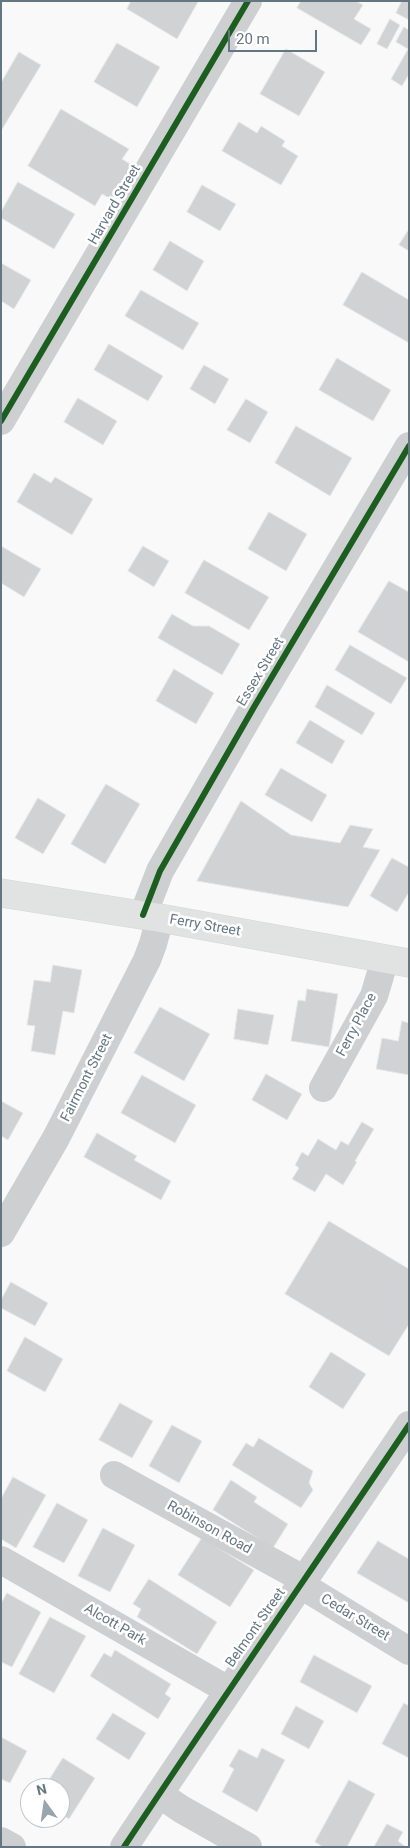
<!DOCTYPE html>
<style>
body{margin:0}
#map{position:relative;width:410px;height:1848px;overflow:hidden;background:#f9f9f9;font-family:Roboto,sans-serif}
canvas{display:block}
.frame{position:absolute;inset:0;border:2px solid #657683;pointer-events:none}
.north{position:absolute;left:20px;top:1778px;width:50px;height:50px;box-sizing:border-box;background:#fff;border:1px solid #c1c8cd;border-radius:50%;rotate:346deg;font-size:14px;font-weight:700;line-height:20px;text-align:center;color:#657683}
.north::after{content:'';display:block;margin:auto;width:18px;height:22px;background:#99a4ac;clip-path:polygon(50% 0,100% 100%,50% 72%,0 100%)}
.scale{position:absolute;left:228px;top:30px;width:89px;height:22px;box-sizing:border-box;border:2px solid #657683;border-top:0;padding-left:6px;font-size:15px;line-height:18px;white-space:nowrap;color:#657683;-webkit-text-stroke:4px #fff;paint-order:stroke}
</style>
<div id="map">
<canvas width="410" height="1848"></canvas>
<div class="frame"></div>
<div class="north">N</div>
<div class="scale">20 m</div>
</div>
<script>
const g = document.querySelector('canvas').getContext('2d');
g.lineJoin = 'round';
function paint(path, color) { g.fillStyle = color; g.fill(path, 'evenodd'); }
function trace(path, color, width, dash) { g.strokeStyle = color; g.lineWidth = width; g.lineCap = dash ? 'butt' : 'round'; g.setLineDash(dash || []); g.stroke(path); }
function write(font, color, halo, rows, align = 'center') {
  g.font = font + ' Roboto,sans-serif'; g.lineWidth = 5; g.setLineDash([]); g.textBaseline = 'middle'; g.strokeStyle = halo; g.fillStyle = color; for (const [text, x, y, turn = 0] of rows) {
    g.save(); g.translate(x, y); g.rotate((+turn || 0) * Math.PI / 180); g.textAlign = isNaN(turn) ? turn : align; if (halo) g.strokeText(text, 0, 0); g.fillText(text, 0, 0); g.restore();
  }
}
const building = new Path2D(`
 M131,1H197L198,2L177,39L127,9Z
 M301,1H356L363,5L354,19L371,29L361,45L297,8Z
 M402,1H409V20L396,13Z
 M390,19L400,25L387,49L377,44Z
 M404,27L409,30V74L402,86L391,79L408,49L396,42Z
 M117,43L160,67L137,107L94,82Z
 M286,49L325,72L299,116L260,94Z
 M19,52L41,65L1,131V83Z
 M61,109L129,149L122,159L133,166L113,200L102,194L95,206L28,166Z
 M239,122L257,133L261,126L285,141L282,146L298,156L281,185L222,151Z
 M18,182L75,214L54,249L1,218V212Z
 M202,185L236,204L220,231L187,212Z
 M409,229V251L399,245Z
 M170,241L204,261L187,291L153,270Z
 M1,263L31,280L14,309L1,301Z
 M362,272L409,300V343L343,305Z
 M141,290L199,323L183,350L125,316Z
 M109,344L163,376L148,401L94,370Z
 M337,358L391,390L373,421L319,390Z
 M204,365L229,379L215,404L190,389Z
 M78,398L117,421L103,445L64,422Z
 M246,399L268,412L250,443L227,430Z
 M296,426L352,458L330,496L275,463Z
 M34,473L51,483L55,477L93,499L72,535L17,502Z
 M269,512L307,534L286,571L248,549Z
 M1,546L41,569L24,597L1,583Z
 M143,546L169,561L154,587L128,571Z
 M204,560L269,597L249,630L185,593Z
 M389,581L409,592V662L358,632Z
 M172,614L193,626H209L240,644L222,675L158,638Z
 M350,645L407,678L391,704L335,670Z
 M174,669L214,693L196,724L156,701Z
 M327,685L375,713L362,735L315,707Z
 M310,720L345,741L332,764L296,743Z
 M281,768L327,795L312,822L265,795Z
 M106,784L140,804L105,864L71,844Z
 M38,798L66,815L43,854L15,838Z
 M241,801L291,835L340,843L350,825L373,829L363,847L380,850L348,907L197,881Z
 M392,858L409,867V892L397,912L370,896Z
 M53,965L82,970L74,1013L63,1011L55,1055L31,1051L35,1026L27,1025L34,980L50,982Z
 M307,989L338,994L329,1047L291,1041L298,1000L305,1001Z
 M160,1007L210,1034L184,1081L134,1053Z
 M238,1009L274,1015L268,1045L234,1039Z
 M402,1021L409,1023V1075L376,1069L382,1038L398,1041Z
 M266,1074L302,1094L287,1120L252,1100Z
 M142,1075L196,1105L175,1143L121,1113Z
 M1,1101L23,1113L8,1140L1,1136Z
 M362,1122L374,1129L355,1161L357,1162L343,1185L326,1174L315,1192L292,1179L299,1168L295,1165L302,1152L308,1156L318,1139L336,1150L341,1141L348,1145Z
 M97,1133L137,1156L134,1160L171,1181L161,1200L84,1157Z
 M329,1221L409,1269V1324L389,1356L285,1294Z
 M11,1282L48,1303L35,1326L1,1308V1300Z
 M25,1337L63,1359L45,1392L7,1371Z
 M331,1352L366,1374L343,1409L309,1387Z
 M120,1403L153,1421L132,1458L99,1440Z
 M172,1425L202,1441L179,1483L149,1466Z
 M259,1438L313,1471L309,1483L313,1490L301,1508L232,1465L246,1443L253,1447Z
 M13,1477L46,1495L16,1548L1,1539V1499Z
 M231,1480L257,1497L254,1502L288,1524L273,1548L213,1510Z
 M57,1503L88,1520L64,1563L33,1547Z
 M103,1528L135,1545L110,1592L78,1576Z
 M202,1538L254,1570L230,1607L178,1575Z
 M378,1541L409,1559V1603L357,1573Z
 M149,1579L217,1622L197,1654L137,1617L141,1609L133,1604Z
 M7,1593L41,1612L12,1667L1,1662V1604Z
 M50,1617L86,1636L54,1693L19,1674Z
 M115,1650L171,1684L165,1694L171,1698L158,1719L90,1676L104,1653L111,1657Z
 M314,1655L372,1686L357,1713L300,1682Z
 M404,1703L409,1706V1758L382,1744Z
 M296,1706L324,1721L309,1749L281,1734Z
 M113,1713L146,1733L129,1760L96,1739Z
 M1,1737L27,1751L10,1783L1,1779Z
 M262,1748L285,1760L257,1812L222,1792L234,1769L229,1766L239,1749L257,1758Z
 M63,1758L95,1778L69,1819L60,1813V1788H44Z
 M349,1780L375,1794L347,1847H323L315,1842Z
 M387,1824L403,1832L398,1841L406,1847H374Z`);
const minor = new Path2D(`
 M1,421L248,1
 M143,915L160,871L254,707L409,446
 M323,1088L374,996L385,959
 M1,1233L56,1138L147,960L153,944L160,918
 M114,1475L305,1580
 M1,1560L228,1690
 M301,1585L409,1651
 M159,1794L181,1809L248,1847
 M1,1841L12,1847
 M124,1847C218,1705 314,1566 409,1425`);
const major = new Path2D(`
 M1,893L160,918L409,963`);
const cycleway = new Path2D(`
 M1,421L248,1
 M143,915L160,871L254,707L409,446
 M124,1847C218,1705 314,1566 409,1425`);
const streetNames = [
 ["Harvard Street",115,205,-60],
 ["Essex Street",261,672,-59],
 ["Ferry Street",205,926,10],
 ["Ferry Place",357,1025,-62],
 ["Fairmont Street",87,1078,-63],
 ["Robinson Road",209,1528,29],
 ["Cedar Street",355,1618,31],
 ["Alcott Park",115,1625,30],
 ["Belmont Street",256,1628,-55]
];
paint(building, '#d0d2d3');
trace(building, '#e8e8e8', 1);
trace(major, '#d5d6d7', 29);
trace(minor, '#cecfd0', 28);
trace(major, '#e1e2e2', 28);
trace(cycleway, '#1b5e20', 6);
write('14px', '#657683', '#fff', streetNames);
</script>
